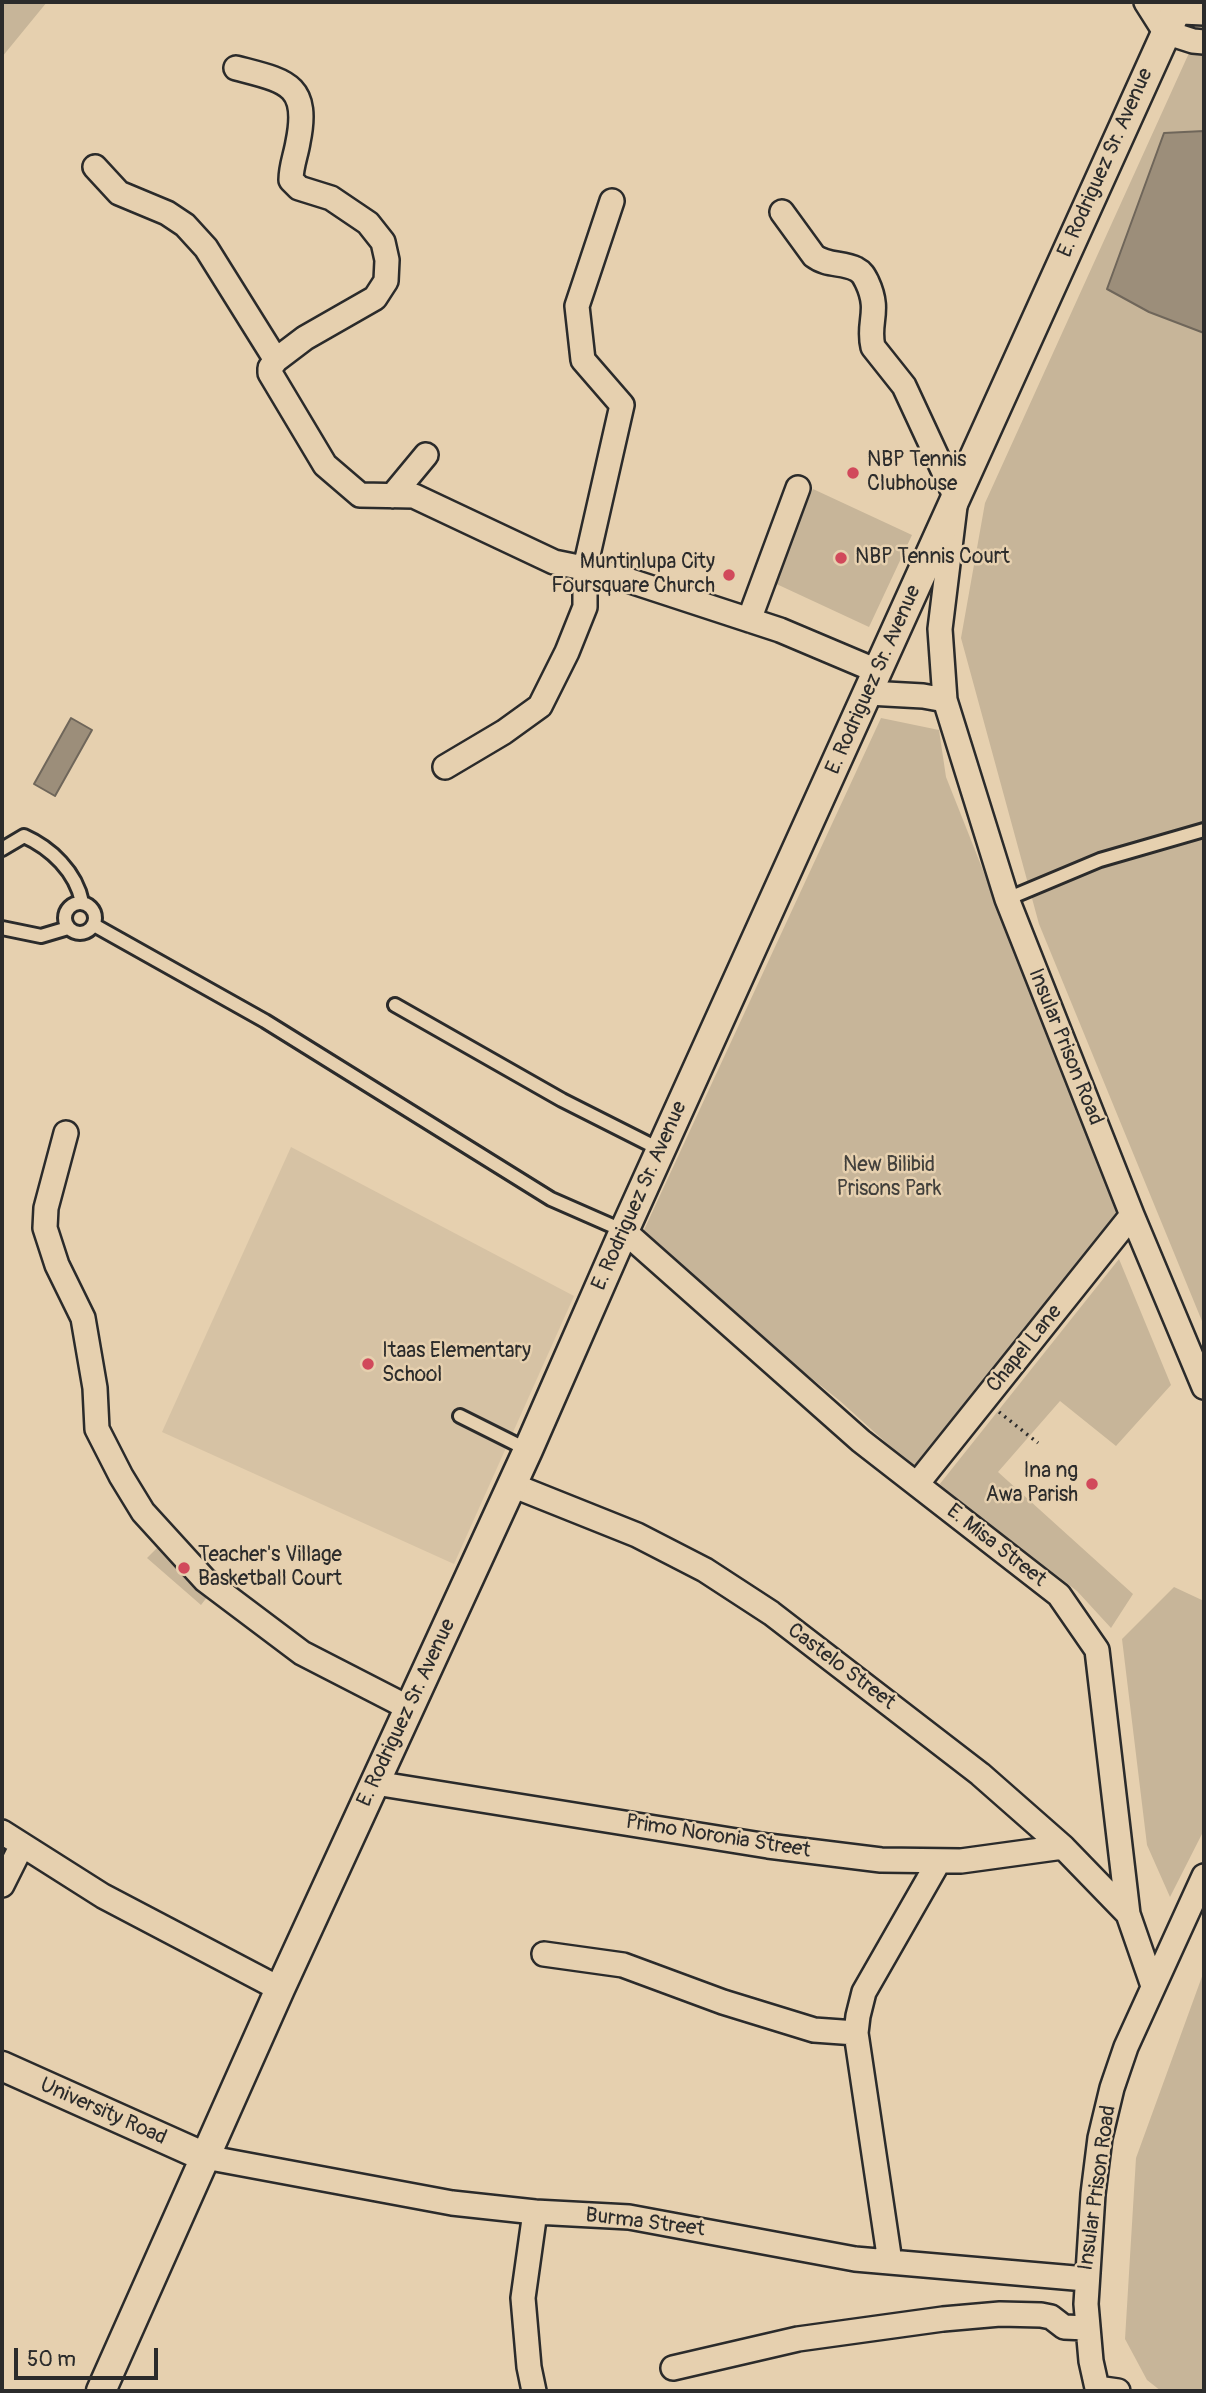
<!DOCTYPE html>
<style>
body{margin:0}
#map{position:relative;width:1206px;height:2393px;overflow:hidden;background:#e6d0af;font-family:Pangolin,sans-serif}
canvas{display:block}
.frame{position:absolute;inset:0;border:4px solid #2b2b2b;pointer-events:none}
.scale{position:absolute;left:14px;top:2348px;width:144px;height:32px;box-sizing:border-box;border:4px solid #2b2b2b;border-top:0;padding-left:9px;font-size:21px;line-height:24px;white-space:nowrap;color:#2b2b2b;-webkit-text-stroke:5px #e6d0af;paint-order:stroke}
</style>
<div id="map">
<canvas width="1206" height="2393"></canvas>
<div class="frame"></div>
<div class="scale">50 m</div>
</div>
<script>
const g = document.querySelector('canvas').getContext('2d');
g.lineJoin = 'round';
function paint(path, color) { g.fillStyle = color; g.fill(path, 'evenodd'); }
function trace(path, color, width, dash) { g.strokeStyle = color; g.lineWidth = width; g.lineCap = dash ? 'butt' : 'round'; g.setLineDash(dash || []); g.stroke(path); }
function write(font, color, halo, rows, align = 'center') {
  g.font = font + ' Pangolin,sans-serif'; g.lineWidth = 5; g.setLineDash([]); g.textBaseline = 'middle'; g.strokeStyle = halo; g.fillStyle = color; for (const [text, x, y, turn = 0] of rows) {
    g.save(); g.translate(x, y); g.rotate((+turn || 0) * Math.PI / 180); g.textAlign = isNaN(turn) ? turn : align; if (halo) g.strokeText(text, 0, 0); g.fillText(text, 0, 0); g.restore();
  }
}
const built = new Path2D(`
 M291,1147L574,1296L454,1564L162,1432Z`);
const green = new Path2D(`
 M2,2H47L2,57Z
 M1204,52V1326L1039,924L961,638L985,503L1189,53Z
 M813,489L912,535L869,627L770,581Z
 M881,718L939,730L946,777L1119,1213L913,1467L840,1401L776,1350L643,1232Z
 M1119,1259L1171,1385L1116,1446L1060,1401L998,1472L1133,1594L1111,1628L1077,1591L939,1485Z
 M171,1534L221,1579L201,1605L147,1558Z
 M1174,1587L1204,1601V1830L1170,1897L1147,1845L1122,1639Z
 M1204,1971V2391H1161L1147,2380L1125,2339L1136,2158Z`);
const water = new Path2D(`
 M1204,131V333L1149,312L1107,289L1164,133Z
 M71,718L92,730L55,796L34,784Z`);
const path = new Path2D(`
 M999,1412L1038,1443`);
const service = new Path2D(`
 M2,849L24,836C51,848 76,872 82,902
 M1007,899L1100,860L1204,830
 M65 918a15 15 0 1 1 30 0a15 15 0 1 1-30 0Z
 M94,925L265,1021L551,1199L624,1231
 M2,928L41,936L68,928
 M395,1005L562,1100L661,1150
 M460,1416L528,1450`);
const minor = new Path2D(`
 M1146,2L1165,32L1193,41L1204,42
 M1159,11L1204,13
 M236,68C285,81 310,83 298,142C296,155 291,166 291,180L299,188L331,198L368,223L383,242L387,260L386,281L375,298L305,338L276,360L270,368V373L325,465L360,495L414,496L554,562L603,572L780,630L877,671
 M95,167L119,193L167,213L185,225L206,248L276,360
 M782,212L814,256C827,266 843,262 856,269C862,272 864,276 867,282C881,312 867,322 873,347L904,386L956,498L940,629L945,700L1007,899L1132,1215L1204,1387
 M392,496L426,455
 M749,620L798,488
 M868,693L923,696L945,700
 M445,767L504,732L540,706L567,652L585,607V568L622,405L583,360L577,306L612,201
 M66,1133L46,1208L45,1228L57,1265L83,1318L95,1388L97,1429L121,1476L143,1512L205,1580L302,1653L409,1708
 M624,1231L861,1441L1059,1595L1097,1650L1128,1914L1153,1986
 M917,1484L1132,1215
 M512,1485L637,1535L705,1570L771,1613L980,1774L1063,1847L1128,1914
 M375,1783L768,1846L881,1860L961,1861L1063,1847
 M2,1832L103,1896L280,1989
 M2,1885L22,1845
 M544,1954L623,1965L723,2002L814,2030L856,2033
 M205,2157L452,2203L535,2212L629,2217L855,2259L1086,2279
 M890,2262L856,2033L858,2016L864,1992L939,1861
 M673,2368L798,2339L943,2319L1000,2314L1041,2315L1051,2317L1064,2327L1087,2328
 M534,2391L529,2367L523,2298L535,2212
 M1118,2391L1097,2388L1091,2361L1086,2304L1093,2194L1100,2138L1112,2088L1126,2047L1204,1876`);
const tertiary = new Path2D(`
 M2,2066L205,2157
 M101,2391L280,1989L528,1450L624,1231L1180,2`);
const markers = [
 [853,473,7,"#d1495b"],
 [841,558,7,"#d1495b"],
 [729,575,7,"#d1495b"],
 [368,1364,7,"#d1495b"],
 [1092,1484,7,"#d1495b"],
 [184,1568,7,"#d1495b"]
];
const streetNames = [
 ["E. Rodriguez Sr. Avenue",1106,163,-66],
 ["E. Rodriguez Sr. Avenue",874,680,-66],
 ["Insular Prison Road",1065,1047,68],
 ["E. Rodriguez Sr. Avenue",640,1196,-66],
 ["Chapel Lane",1025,1349,-51],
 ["E. Misa Street",996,1546,38],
 ["Castelo Street",841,1667,37],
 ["E. Rodriguez Sr. Avenue",407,1713,-65],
 ["Primo Noronia Street",718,1837,9],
 ["University Road",103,2112,24],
 ["Insular Prison Road",1098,2188,-82],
 ["Burma Street",645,2223,7]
];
const poiNames = [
 ["NBP Tennis",867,461],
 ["Clubhouse",867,485],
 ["NBP Tennis Court",855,558],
 ["Muntinlupa City",715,563,"right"],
 ["Foursquare Church",715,587,"right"],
 ["Itaas Elementary",382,1352],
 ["School",382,1376],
 ["Ina ng",1078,1472,"right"],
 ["Awa Parish",1078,1496,"right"],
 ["Teacher's Village",198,1556],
 ["Basketball Court",198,1580]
];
const parkNames = [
 ["New Bilibid",889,1166],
 ["Prisons Park",889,1190]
];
paint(built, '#d6c2a4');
paint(green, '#c7b599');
paint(water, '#9c8e7a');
trace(water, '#6f665a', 2);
trace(service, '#2b2b2b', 18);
trace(minor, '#2b2b2b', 28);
trace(tertiary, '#2b2b2b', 33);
trace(path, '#2b2b2b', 3.5, [2, 5]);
trace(service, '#e6d0af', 12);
trace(minor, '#e6d0af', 23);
trace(tertiary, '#e6d0af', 28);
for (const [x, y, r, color] of markers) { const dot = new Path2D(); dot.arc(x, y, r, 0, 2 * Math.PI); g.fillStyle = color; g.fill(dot); trace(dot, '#e6d0af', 2.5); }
write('21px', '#2b2b2b', '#e6d0af', streetNames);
write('21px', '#2b2b2b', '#e6d0af', poiNames, 'left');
write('21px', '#42403c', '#e6d0af', parkNames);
</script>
